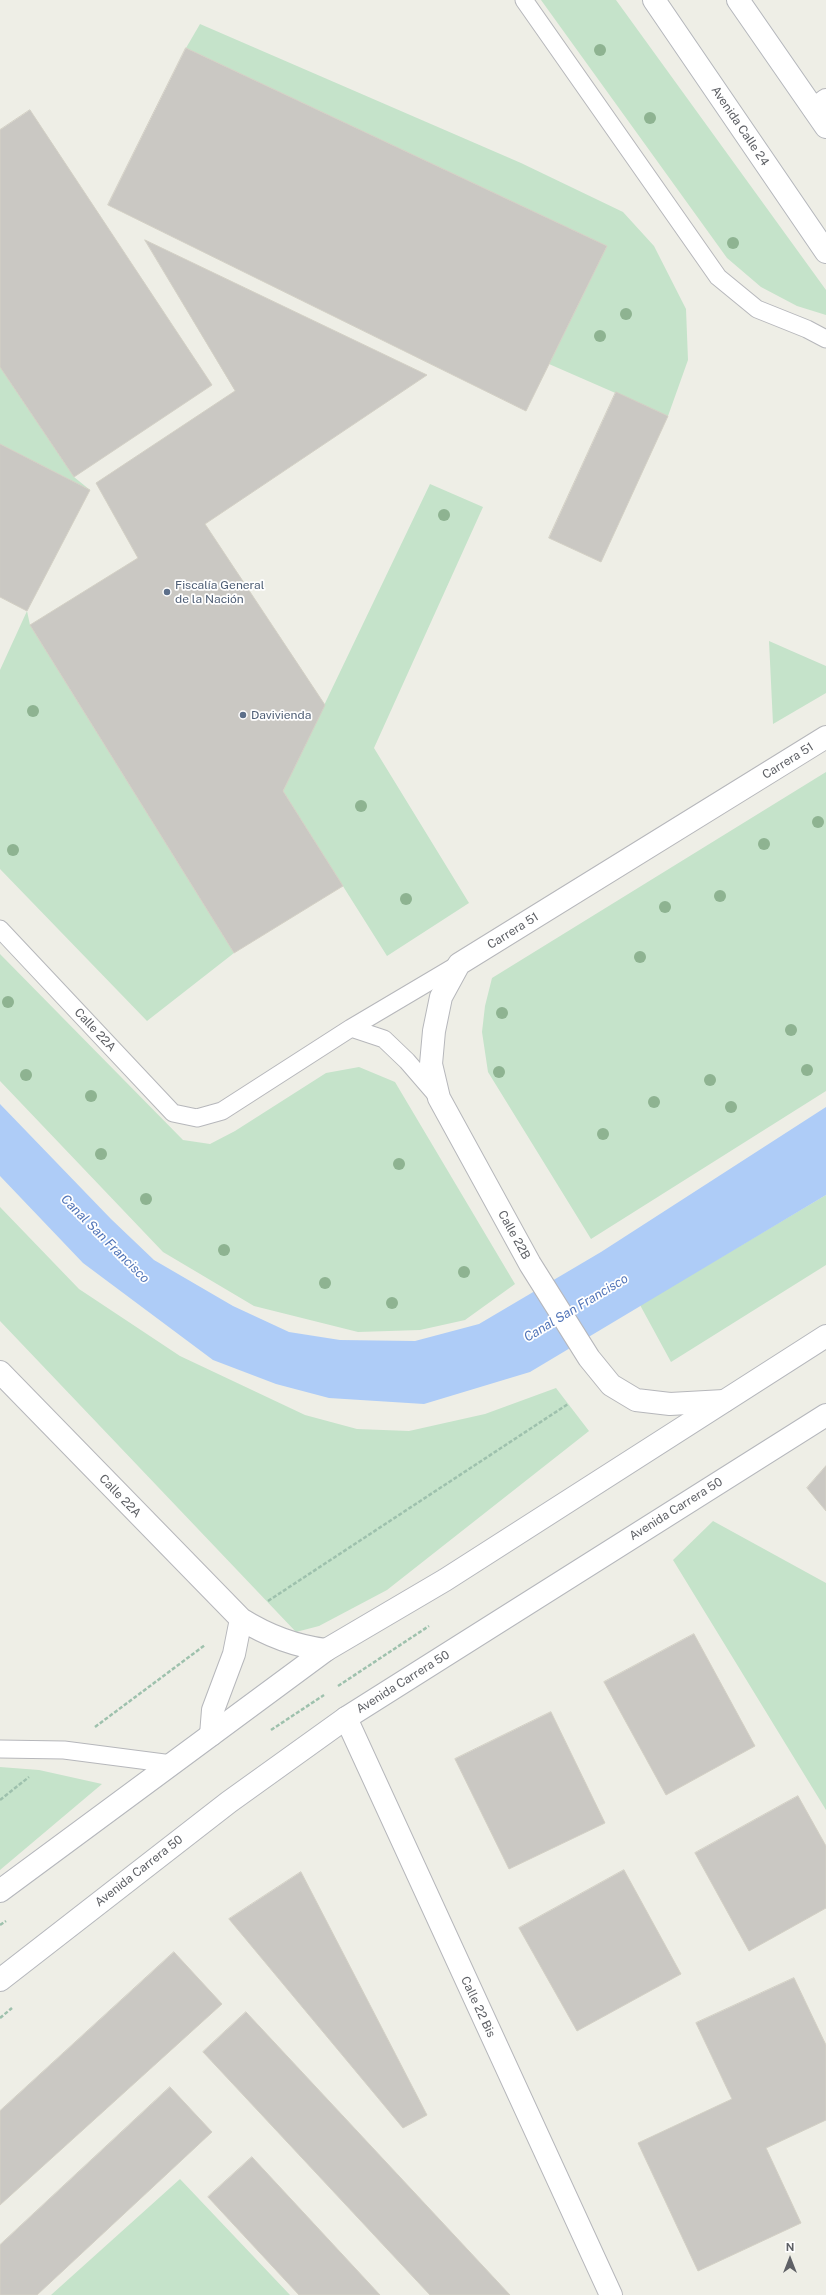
<!DOCTYPE html>
<meta charset="utf-8">
<style>
body{margin:0}
#map{position:relative;width:826px;height:2295px;overflow:hidden;background:#eeeee6;font-family:"Public Sans",sans-serif}
canvas{display:block}
.north{position:absolute;left:770px;top:2239px;width:40px;height:40px;-webkit-text-stroke:3px #fff;paint-order:stroke;rotate:0deg;font-size:11px;font-weight:700;line-height:16px;text-align:center;color:#5e6065}
.north::after{content:'';display:block;margin:auto;width:14px;height:18px;background:#5e6065;clip-path:polygon(50% 0,100% 100%,50% 72%,0 100%)}
</style>
<div id="map">
<canvas width="826" height="2295"></canvas>
<div class="north">N</div>
</div>
<script>
const g = document.querySelector('canvas').getContext('2d');
g.lineJoin = 'round';
function paint(path, color) { g.fillStyle = color; g.fill(path, 'evenodd'); }
function trace(path, color, width, dash) { g.strokeStyle = color; g.lineWidth = width; g.lineCap = dash ? 'butt' : 'round'; g.setLineDash(dash || []); g.stroke(path); }
function write(font, color, halo, rows, align = 'center') {
  g.font = font + ' "Public Sans",sans-serif'; g.lineWidth = 3.5; g.setLineDash([]); g.textBaseline = 'middle'; g.strokeStyle = halo; g.fillStyle = color; for (const [text, x, y, turn = 0] of rows) {
    g.save(); g.translate(x, y); g.rotate((+turn || 0) * Math.PI / 180); g.textAlign = isNaN(turn) ? turn : align; if (halo) g.strokeText(text, 0, 0); g.fillText(text, 0, 0); g.restore();
  }
}
const green = new Path2D(`
 M541,0H616L826,290V315L797,306L761,287L727,258Z
 M200,24L521,163L623,212L654,246L686,309L688,360L668,416L549,364L607,246L186,48Z
 M0,367L74,477L90,490L0,444Z
 M430,484L483,507L374,748L469,903L387,956L283,791Z
 M27,611L30,625L234,953L147,1021L0,869V670Z
 M769,641L826,666V693L773,724Z
 M826,772V1091L591,1239L488,1072L482,1032L485,1006L492,978Z
 M0,954L183,1140L210,1144L235,1131L326,1073L359,1067L395,1082L515,1284L465,1320L420,1330L358,1332L254,1306L163,1252L0,1081Z
 M826,1195V1265L671,1362L640,1305Z
 M0,1207L79,1289L180,1356L305,1415L357,1429L409,1431L485,1414L556,1388L589,1431L387,1590L319,1626L296,1632L0,1321Z
 M713,1521L826,1583V1810L673,1560Z
 M0,1767L39,1770L102,1784L0,1870Z
 M180,2179L290,2295H51Z`);
const water = new Path2D(`
 M0,1104L111,1219L154,1260L233,1306L289,1332L340,1340L415,1341L479,1324L601,1252L826,1107V1195L530,1372L424,1404L329,1398L276,1384L213,1360L83,1263L0,1176Z`);
const building = new Path2D(`
 M186,48L607,246L526,411L108,205Z
 M30,110L212,385L74,477L0,367V130Z
 M145,240L427,375L205,524L325,705L283,791L343,886L234,953L30,625L138,558L96,483L235,391Z
 M616,392L668,416L601,562L549,538Z
 M0,444L90,490L27,611L0,597Z
 M826,1466V1511L807,1488Z
 M694,1634L755,1746L666,1795L604,1682Z
 M551,1712L605,1823L509,1869L455,1759Z
 M798,1796L826,1846V1908L749,1951L695,1853Z
 M624,1870L681,1974L577,2031L519,1928Z
 M301,1872L427,2115L403,2128L229,1919Z
 M174,1952L222,2004L0,2205V2111Z
 M794,1978L826,2045V2120L766,2148L801,2223L698,2271L638,2143L732,2099L696,2023Z
 M246,2012L510,2295H430L203,2052Z
 M170,2087L212,2132L37,2295H0V2245Z
 M252,2157L380,2295H299L208,2197Z`);
const path = new Path2D(`
 M268,1601L568,1404
 M338,1686L429,1626
 M95,1727L205,1645
 M271,1730L324,1695
 M0,1800L29,1777
 M0,1925L6,1921
 M0,2018L12,2008`);
const service = new Path2D(`
 M524,0L718,277L757,309L807,329L826,339
 M0,929L173,1113L197,1118L222,1111L351,1028L459,964
 M351,1028L384,1039L407,1061L439,1098
 M0,1749L64,1750L172,1764`);
const minor = new Path2D(`
 M814,109L826,100
 M0,1372L241,1619C268,1636 294,1646 326,1650
 M724,1401L670,1404L636,1400L611,1385L589,1358L530,1264L439,1098L431,1064L434,1031L441,997L459,964L826,737
 M346,1718L611,2295
 M211,1735L213,1710L234,1654L241,1619`);
const secondary = new Path2D(`
 M654,0L826,252
 M738,0L826,127
 M0,1891L326,1650L445,1580L826,1336
 M0,1980L229,1802L346,1718L826,1415`);
const trees = [
 [600,50],
 [650,118],
 [733,243],
 [626,314],
 [600,336],
 [444,515],
 [33,711],
 [361,806],
 [818,822],
 [764,844],
 [13,850],
 [720,896],
 [406,899],
 [665,907],
 [640,957],
 [8,1002],
 [502,1013],
 [791,1030],
 [807,1070],
 [499,1072],
 [26,1075],
 [710,1080],
 [91,1096],
 [654,1102],
 [731,1107],
 [603,1134],
 [101,1154],
 [399,1164],
 [146,1199],
 [224,1250],
 [464,1272],
 [325,1283],
 [392,1303]
];
const markers = [
 [167,592,4,"#5c6f8a"],
 [243,715,4,"#5c6f8a"]
];
const streetNames = [
 ["Avenida Calle 24",740,126,56],
 ["Carrera 51",788,761,-32],
 ["Carrera 51",513,931,-32],
 ["Calle 22A",95,1030,47],
 ["Calle 22B",514,1235,61],
 ["Calle 22A",120,1496,46],
 ["Avenida Carrera 50",676,1509,-32],
 ["Avenida Carrera 50",403,1682,-32],
 ["Avenida Carrera 50",139,1871,-38],
 ["Calle 22 Bis",478,2007,65]
];
const serviceNames = [
 ["Fiscalía General",175,585],
 ["de la Nación",175,599],
 ["Davivienda",251,715]
];
const waterNames = [
 ["Canal San Francisco",105,1239,45],
 ["Canal San Francisco",576,1308,-31]
];
paint(green, '#c5e3ca');
paint(water, '#aeccf7');
paint(building, '#cac8c3');
trace(building, '#d3d0c5', 1);
trace(service, '#b6b7bb', 19);
trace(minor, '#b6b7bb', 24);
trace(secondary, '#b5b7bc', 24);
trace(path, '#9ec1ad', 2.5, [4, 2]);
trace(service, '#fff', 17);
trace(minor, '#fff', 22);
trace(secondary, '#fff', 22);
g.fillStyle = '#8eb391';
for (const [x, y] of trees) { g.beginPath(); g.arc(x, y, 6, 0, 2 * Math.PI); g.fill(); }
for (const [x, y, r, color] of markers) { const dot = new Path2D(); dot.arc(x, y, r, 0, 2 * Math.PI); g.fillStyle = color; g.fill(dot); trace(dot, '#fff', 1.5); }
write('12px', '#5e6065', '#fff', streetNames);
write('12px', '#4e5e75', '#fff', serviceNames, 'left');
write('italic 13px', '#5275b8', '#fff', waterNames);
</script>
